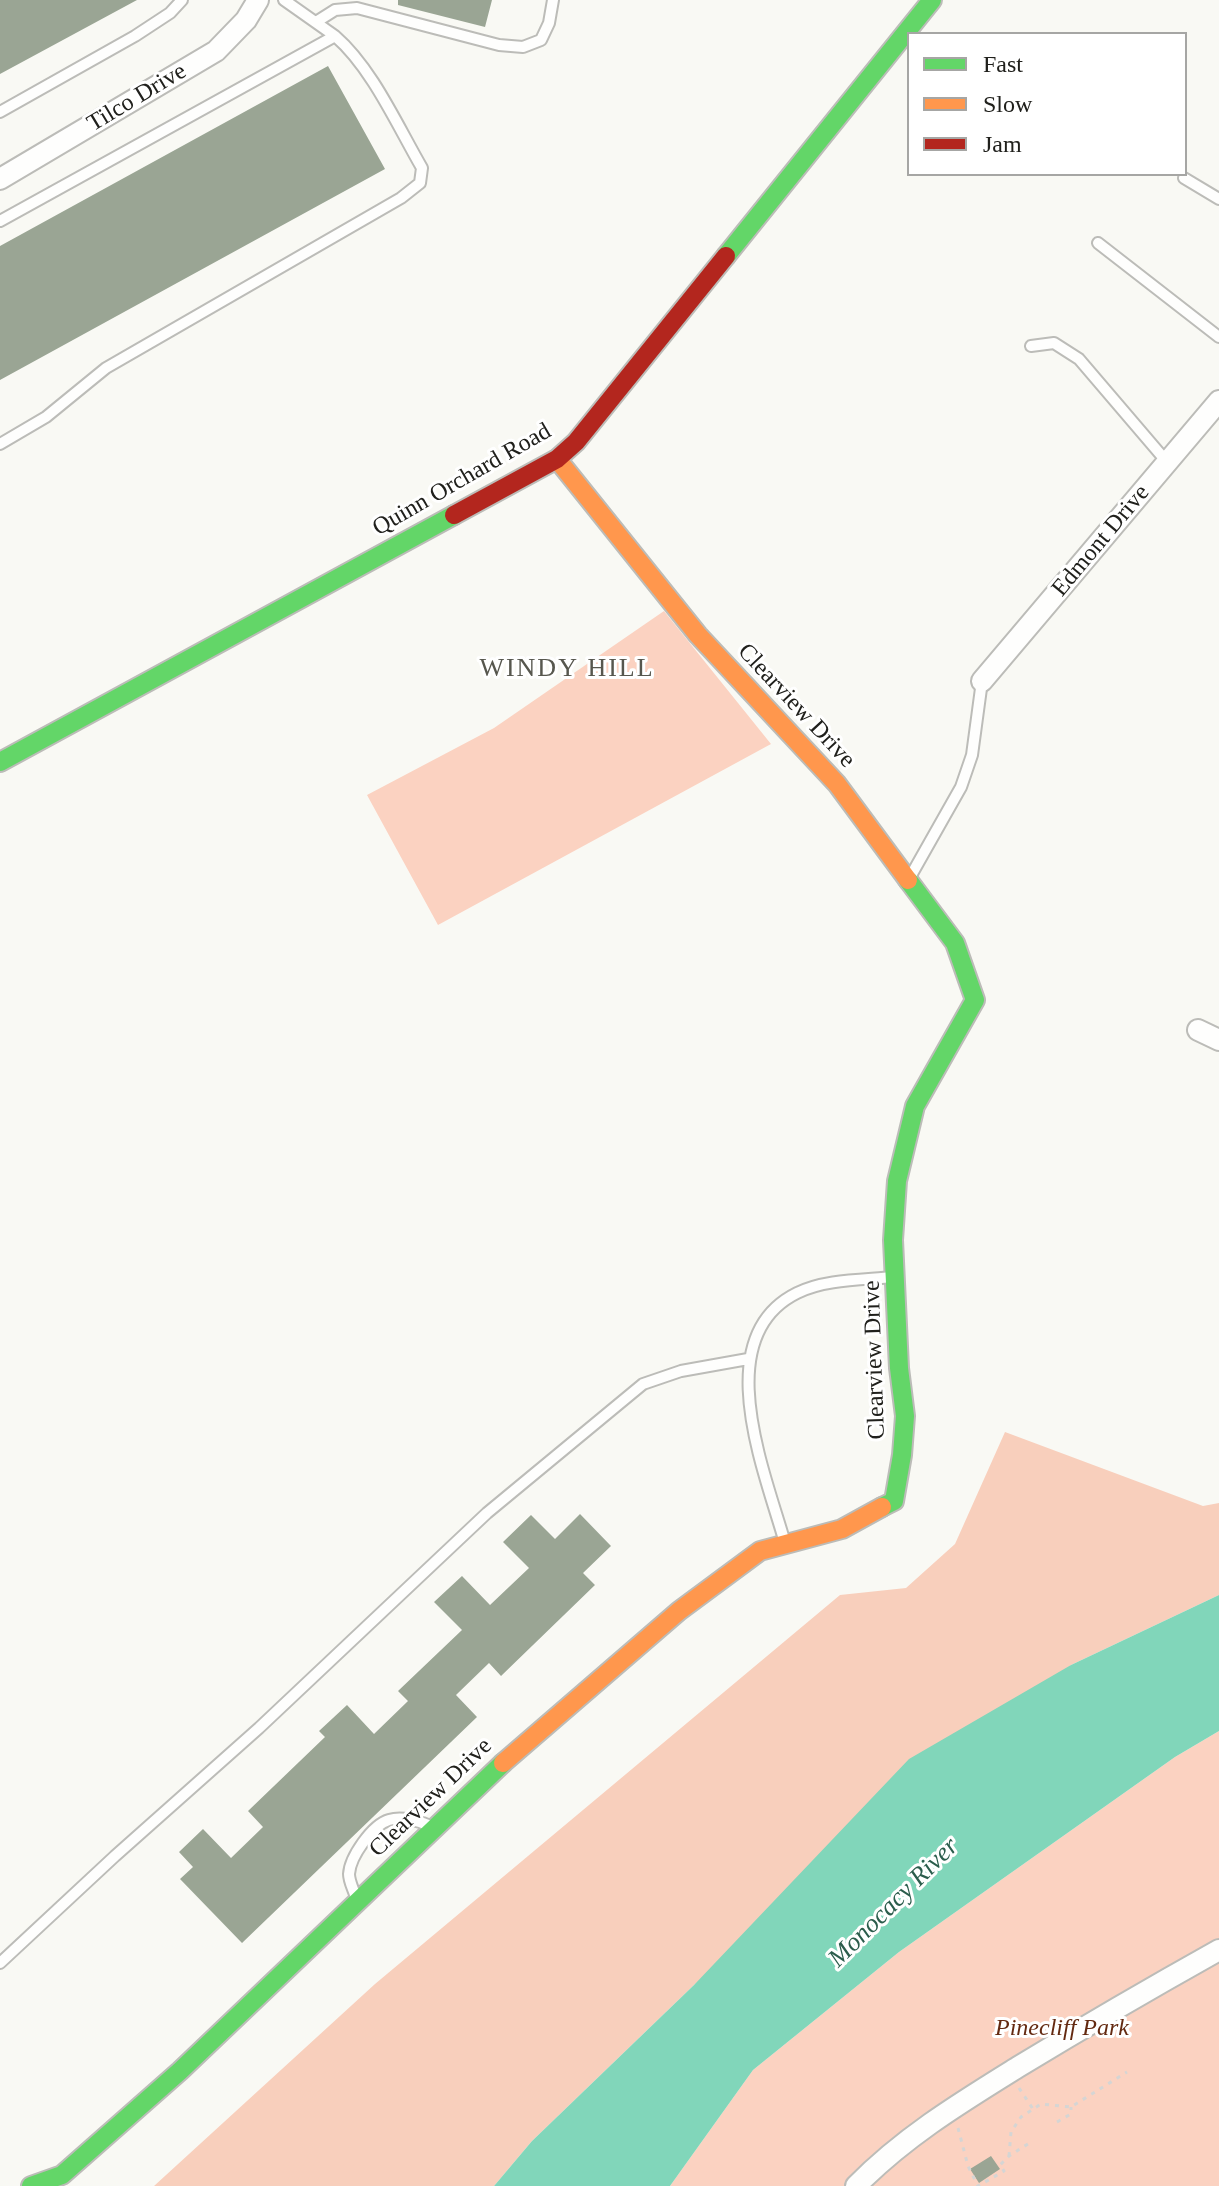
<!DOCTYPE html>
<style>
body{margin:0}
#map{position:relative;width:1219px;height:2186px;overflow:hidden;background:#f9f9f4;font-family:"Times New Roman",serif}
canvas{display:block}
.legend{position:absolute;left:907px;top:32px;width:280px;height:144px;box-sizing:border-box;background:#fff;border:2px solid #a6a6a4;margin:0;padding:10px 14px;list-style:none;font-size:24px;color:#20201c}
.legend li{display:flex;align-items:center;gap:16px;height:40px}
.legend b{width:40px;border:2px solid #a6a6a4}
</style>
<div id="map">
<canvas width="1219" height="2186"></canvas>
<ul class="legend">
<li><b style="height:10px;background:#63d668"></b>Fast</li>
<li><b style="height:10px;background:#ff974d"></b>Slow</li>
<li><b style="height:10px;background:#b3261e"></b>Jam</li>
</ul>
</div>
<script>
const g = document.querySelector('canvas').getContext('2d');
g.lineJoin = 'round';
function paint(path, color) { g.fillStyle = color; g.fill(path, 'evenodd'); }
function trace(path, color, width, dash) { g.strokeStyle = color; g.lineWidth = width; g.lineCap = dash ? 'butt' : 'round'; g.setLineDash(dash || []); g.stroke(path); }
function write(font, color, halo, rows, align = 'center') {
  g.font = font + ' "Times New Roman",serif'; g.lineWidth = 6; g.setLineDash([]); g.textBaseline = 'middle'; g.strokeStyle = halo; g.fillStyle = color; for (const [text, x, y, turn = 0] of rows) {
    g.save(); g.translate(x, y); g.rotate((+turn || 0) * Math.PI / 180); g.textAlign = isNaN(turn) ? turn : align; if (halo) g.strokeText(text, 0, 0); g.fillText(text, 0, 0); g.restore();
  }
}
const green = new Path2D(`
 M664,611L771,744L438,925L367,795L494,728Z
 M1219,1731V2186H670L753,2070L899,1952L1175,1757Z`);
const forest = new Path2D(`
 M1005,1432L1203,1506L1219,1503V1595L1071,1665L694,1985L532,2141L494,2186H154L375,1984L840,1595L906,1588L955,1544Z`);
const water = new Path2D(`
 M1219,1595V1731L1175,1757L899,1952L753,2070L670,2186H494L532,2141L694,1985L909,1759L1071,1665Z`);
const building = new Path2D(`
 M0,0H137L0,74Z
 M398,0H492L485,27L398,5Z
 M328,66L385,169L0,380V246Z
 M580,1514L611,1546L583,1573L595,1585L501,1676L489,1663L456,1695L477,1717L242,1943L180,1879L193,1867L179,1852L203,1829L231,1858L263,1827L248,1811L325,1737L319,1731L347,1705L374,1734L408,1701L398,1691L462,1630L434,1602L462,1576L490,1605L529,1568L503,1542L531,1515L555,1539Z
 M991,2156L1000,2169L979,2183L970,2169Z`);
const path = new Path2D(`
 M1019,2088L1033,2109
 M1057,2122L1071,2114V2107
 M958,2128L968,2166L978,2186L1004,2171L1000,2165L1009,2156L1031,2142
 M1009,2156L1011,2132L1021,2117L1041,2104L1071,2107L1127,2072`);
const lane = new Path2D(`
 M284,0L335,36
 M316,22L335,10L357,8L499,45L523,47L541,40L549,23L553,0
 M0,112L135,36L170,13L182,0
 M1184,178L1219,199
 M0,221L335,36C372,68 397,125 422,168L420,183L401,198L106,368L46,417L0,444
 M1098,243L1219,337
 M1031,346L1054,343L1079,359L1167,462
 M909,879L961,787L972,755L982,681
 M785,1543C765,1472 708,1337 797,1293C825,1279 863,1280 893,1277
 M356,1898C354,1890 349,1882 349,1874C350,1857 372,1825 389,1820C402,1816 421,1821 432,1827
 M0,1963L115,1856L259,1728L487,1513L643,1384L681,1371L748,1359`);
const street = new Path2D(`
 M0,179L216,51L246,20L258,0
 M982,681L1219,401
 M1198,1030L1219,1040
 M856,2186C904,2137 960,2103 1018,2067C1084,2027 1151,1988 1219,1950`);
const fast = new Path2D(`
 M726,256L932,0
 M0,762L454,515
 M882,1507L894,1501L902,1455L905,1416L899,1368L893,1240L897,1181L915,1106L975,1000L955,943L908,880
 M31,2186L62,2175L180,2071L503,1763`);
const slow = new Path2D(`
 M557,459L698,635L837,784L908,880
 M503,1763L679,1611L760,1551L842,1529L882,1507`);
const jam = new Path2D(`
 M454,515L557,459L576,442L726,256`);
const streetNames = [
 ["Tilco Drive",137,98,-31],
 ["Quinn Orchard Road",462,480,-30],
 ["Edmont Drive",1101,541,-50],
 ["Clearview Drive",796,706,47],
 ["Clearview Drive",875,1360,-92],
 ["Clearview Drive",431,1798,-44]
];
const parkNames = [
 ["Pinecliff Park",1062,2029]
];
const neighbourhoodNames = [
 ["WINDY HILL",567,669]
];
const waterNames = [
 ["Monocacy River",894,1903,-45]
];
paint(green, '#fbd2c1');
paint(forest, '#f8cfbc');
paint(water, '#81d6ba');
paint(building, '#9aa594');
trace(lane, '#bcbcb8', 14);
trace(street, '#bcbcb8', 24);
trace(fast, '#bcbcb8', 22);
trace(slow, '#bcbcb8', 22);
trace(jam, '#bcbcb8', 22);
trace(path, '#d5d5d4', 3, [4, 6]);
trace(lane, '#fefefd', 10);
trace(street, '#fefefd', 20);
trace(fast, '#63d668', 18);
trace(slow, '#ff974d', 18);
trace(jam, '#b3261e', 18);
write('24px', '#20201c', '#fff', streetNames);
write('italic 24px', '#642a11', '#fff', parkNames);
g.letterSpacing = '2px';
write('26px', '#57574e', '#fff', neighbourhoodNames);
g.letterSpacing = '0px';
write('italic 26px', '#2b5d4c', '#fff', waterNames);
</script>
